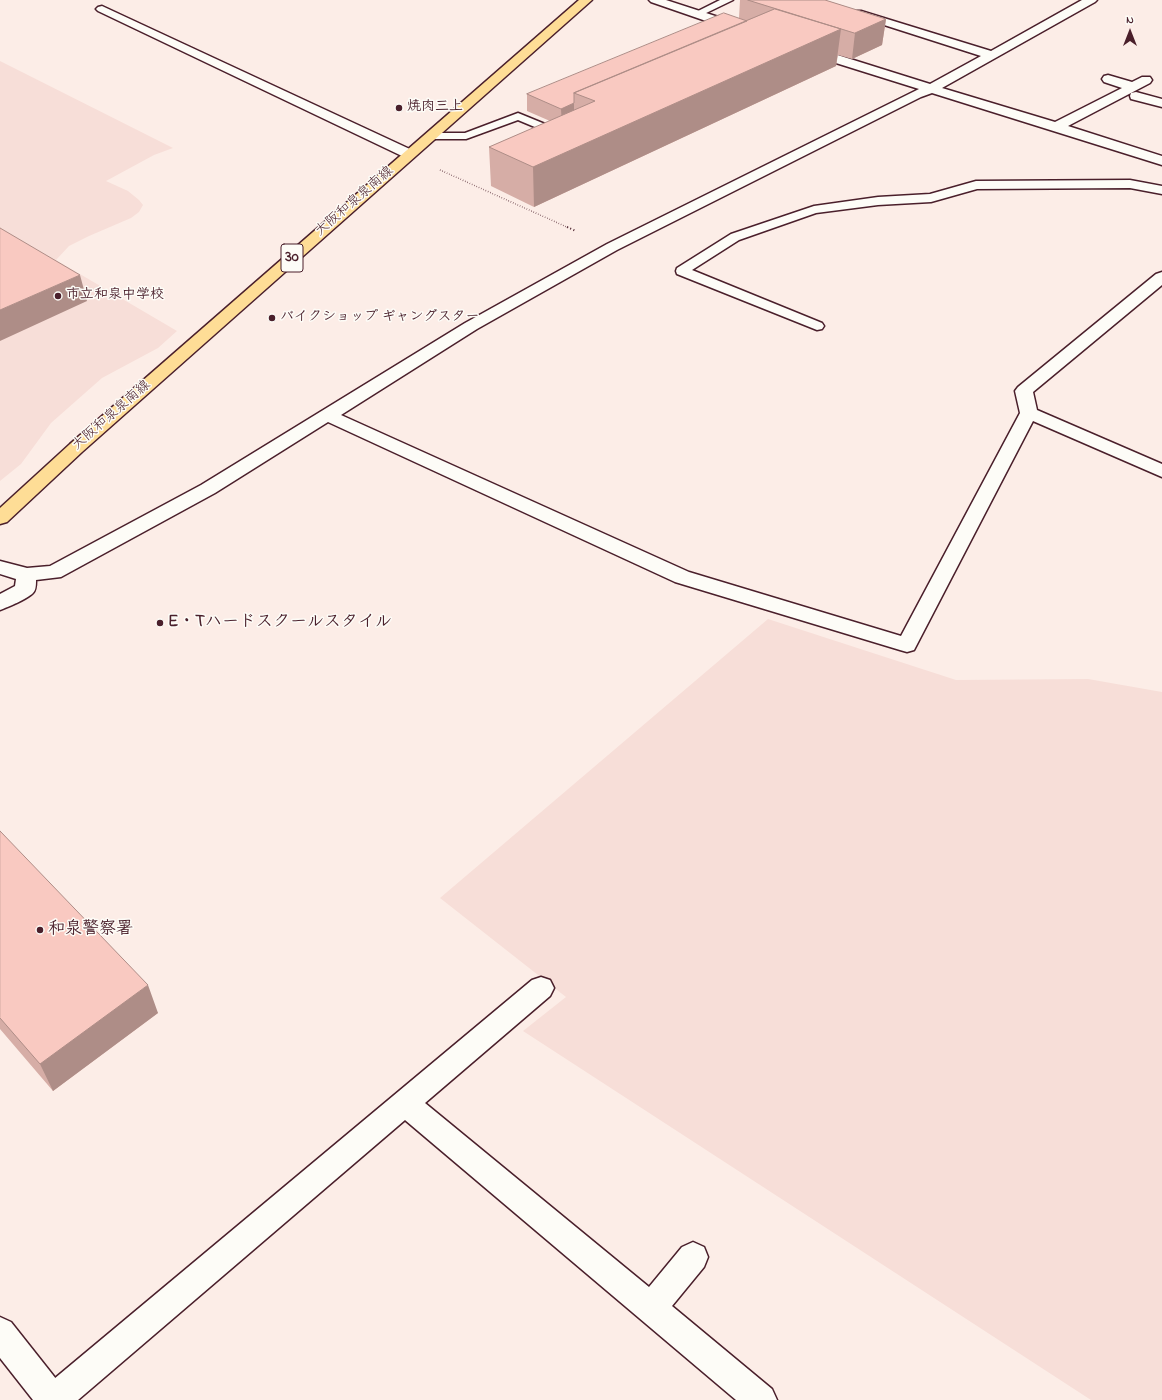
<!DOCTYPE html>
<meta charset="utf-8">
<style>
body{margin:0}
#map{position:relative;width:1162px;height:1400px;overflow:hidden;background:#fcede7;font-family:"Indie Flower",sans-serif}
canvas{display:block}
.north{position:absolute;left:1110px;top:12px;width:40px;height:40px;-webkit-text-stroke:3px #fdfcf7;paint-order:stroke;rotate:0deg;font-size:11px;font-weight:700;line-height:16px;text-align:center;color:#4a1f2b}
.north::after{content:'';display:block;margin:auto;width:14px;height:18px;background:#4a1f2b;clip-path:polygon(50% 0,100% 100%,50% 72%,0 100%)}
</style>
<div id="map">
<canvas width="1162" height="1400"></canvas>
<div class="north">N</div>
</div>
<script>
const g = document.querySelector('canvas').getContext('2d');
g.lineJoin = 'round';
function paint(path, color) { g.fillStyle = color; g.fill(path, 'evenodd'); }
function trace(path, color, width, dash) { g.strokeStyle = color; g.lineWidth = width; g.lineCap = dash ? 'butt' : 'round'; g.setLineDash(dash || []); g.stroke(path); }
function write(font, color, halo, rows, align = 'center') {
  g.font = font + ' "Indie Flower","Klee One",sans-serif'; g.lineWidth = 3; g.setLineDash([]); g.textBaseline = 'middle'; g.strokeStyle = halo; g.fillStyle = color; for (const [text, x, y, turn = 0] of rows) {
    g.save(); g.translate(x, y); g.rotate((+turn || 0) * Math.PI / 180); g.textAlign = isNaN(turn) ? turn : align; if (halo) g.strokeText(text, 0, 0); g.fillText(text, 0, 0); g.restore();
  }
}
const built = new Path2D(`
 M0,61L173,148L154,155L106,181L128,191L139,200L143,205L139,212L131,218L89,236L69,246L56,260L177,331L158,348L102,378L51,423L21,464L0,481Z
 M768,619L956,680L1088,679L1162,692V1400H1091L523,1031L566,997L440,898Z`);
const pathFar1 = new Path2D(`
 M440,170L569,228`);
const path = new Path2D(`
 M567,227L576,231`);
const lane = new Path2D(`
 M720,0H733L700,16L697,17L692,14Z
 M518,113L562,131L564,133L558,136L554,135L518,120L466,139H430L424,136L430,133H465Z
 M1130,180L1162,186V194L1130,188L977,189L931,202L878,205L816,213L739,240L692,270L822,323L824,326L822,329L817,330L677,274L676,271L677,268L731,234L814,206L878,197L930,194L976,181Z`);
const street = new Path2D(`
 M649,0H666L743,25L745,28L743,31H735L651,2Z
 M1082,0H1097L1095,2L942,88L1055,122L1122,88L1104,82L1102,79L1104,76L1108,75L1132,82L1142,77H1150L1152,80L1150,83L1068,126L1162,156V165L932,93L921,97L617,250L477,329L341,415L689,572L901,636L1020,413L1015,391L1018,387L1156,274L1162,272V285L1033,392L1037,410L1162,464V477L1033,421L914,650L907,652L900,650L675,582L328,422L215,493L61,577L36,580C36,585 36,590 33,593C27,599 8,607 0,610V594L15,586L16,579L0,574V561L27,568L50,566L201,485L465,323L607,244L919,89L804,53L802,50L804,47H812L930,84L981,56L853,15L851,13L853,11H861L991,51Z
 M102,6L414,151L416,154L414,157L409,158L404,157L98,11L96,9L98,7Z
 M1136,92L1162,99V107L1131,99L1130,96L1131,93Z
 M541,977L550,980L554,988L550,996L425,1103L649,1287L682,1247L693,1242L704,1247L708,1257L704,1267L672,1306L772,1389L777,1400H736L405,1120L78,1400H37L42,1389L532,980Z`);
const secondary = new Path2D(`
 M0,1317L11,1322L64,1389L69,1400H33L0,1358Z`);
const primary = new Path2D(`
 M579,0H592L82,452L7,522L0,524V508L70,444Z`);
const wall = new Path2D(`
 M740,0H825L886,19L882,45L852,59L838,55L836,66L534,207L491,186L489,147L550,121L527,111V94L739,18Z
 M0,831L158,1013L53,1091L0,1029Z`);
const shadedWall = new Path2D(`
 M886,19L882,45L852,59L855,33Z
 M841,29L836,66L534,207L533,167Z
 M574,103V120L562,126L561,109Z
 M80,275L87,301L0,341V310Z
 M148,985L158,1013L53,1091L40,1064Z`);
const building = new Path2D(`
 M748,0H825L886,19L855,33Z
 M775,9L841,29L533,167L489,147L595,101L574,93Z
 M724,13L747,21L574,93V103L561,109L527,94Z
 M0,228L80,275L0,310Z
 M0,831L148,985L40,1064L0,1018Z`);
const markers = [
 [399,108,4,"#4a1f2b"],
 [58,296,4,"#4a1f2b"],
 [272,318,4,"#4a1f2b"],
 [160,623,4,"#4a1f2b"],
 [40,930,4,"#4a1f2b"]
];
const farPoinames = [
 ["焼肉三上",407,108],
 ["市立和泉中学校",66,296],
 ["バイクショップ ギャングスター",280,318]
];
const farStreetnames = [
 ["大阪和泉泉南線",355,202,-41],
 ["大阪和泉泉南線",112,416,-41]
];
const shields = [
 [292,258,22]
];
const shieldNames = [
 ["30",292,258]
];
const poiNames = [
 ["E・Tハードスクールスタイル",168,623],
 ["和泉警察署",48,930]
];
paint(built, '#f7ded8');
trace(lane, '#4a1f2b', 3);
trace(street, '#4a1f2b', 3);
trace(secondary, '#4a1f2b', 3);
trace(primary, '#4a1f2b', 3);
trace(pathFar1, '#4a1f2b', 1.5, [0.5, 2]);
trace(path, '#4a1f2b', 2, [1, 2.5]);
paint(lane, '#fdfcf7');
paint(street, '#fdfcf7');
paint(secondary, '#fdfcf7');
paint(primary, '#fedd96');
paint(wall, '#d6ada6');
paint(shadedWall, '#ae8d87');
paint(building, '#f9c9c1');
trace(building, '#ae8d87', 1);
for (const [x, y, r, color] of markers) { const dot = new Path2D(); dot.arc(x, y, r, 0, 2 * Math.PI); g.fillStyle = color; g.fill(dot); trace(dot, '#fdfcf7', 1.5); }
write('bold 14px', '#4a1f2b', '#fdfcf7', farPoinames, 'left');
write('14px', '#4a1f2b', '#fdfcf7', farStreetnames);
for (const [x, y, w] of shields) { const box = new Path2D(); box.roundRect(x - w / 2, y - 14, w, 28, 3); g.fillStyle = '#fdfcf7'; g.fill(box); trace(box, '#4a1f2b', 1); }
write('bold 16px', '#4a1f2b', null, shieldNames);
write('bold 17px', '#4a1f2b', '#fdfcf7', poiNames, 'left');
</script>
